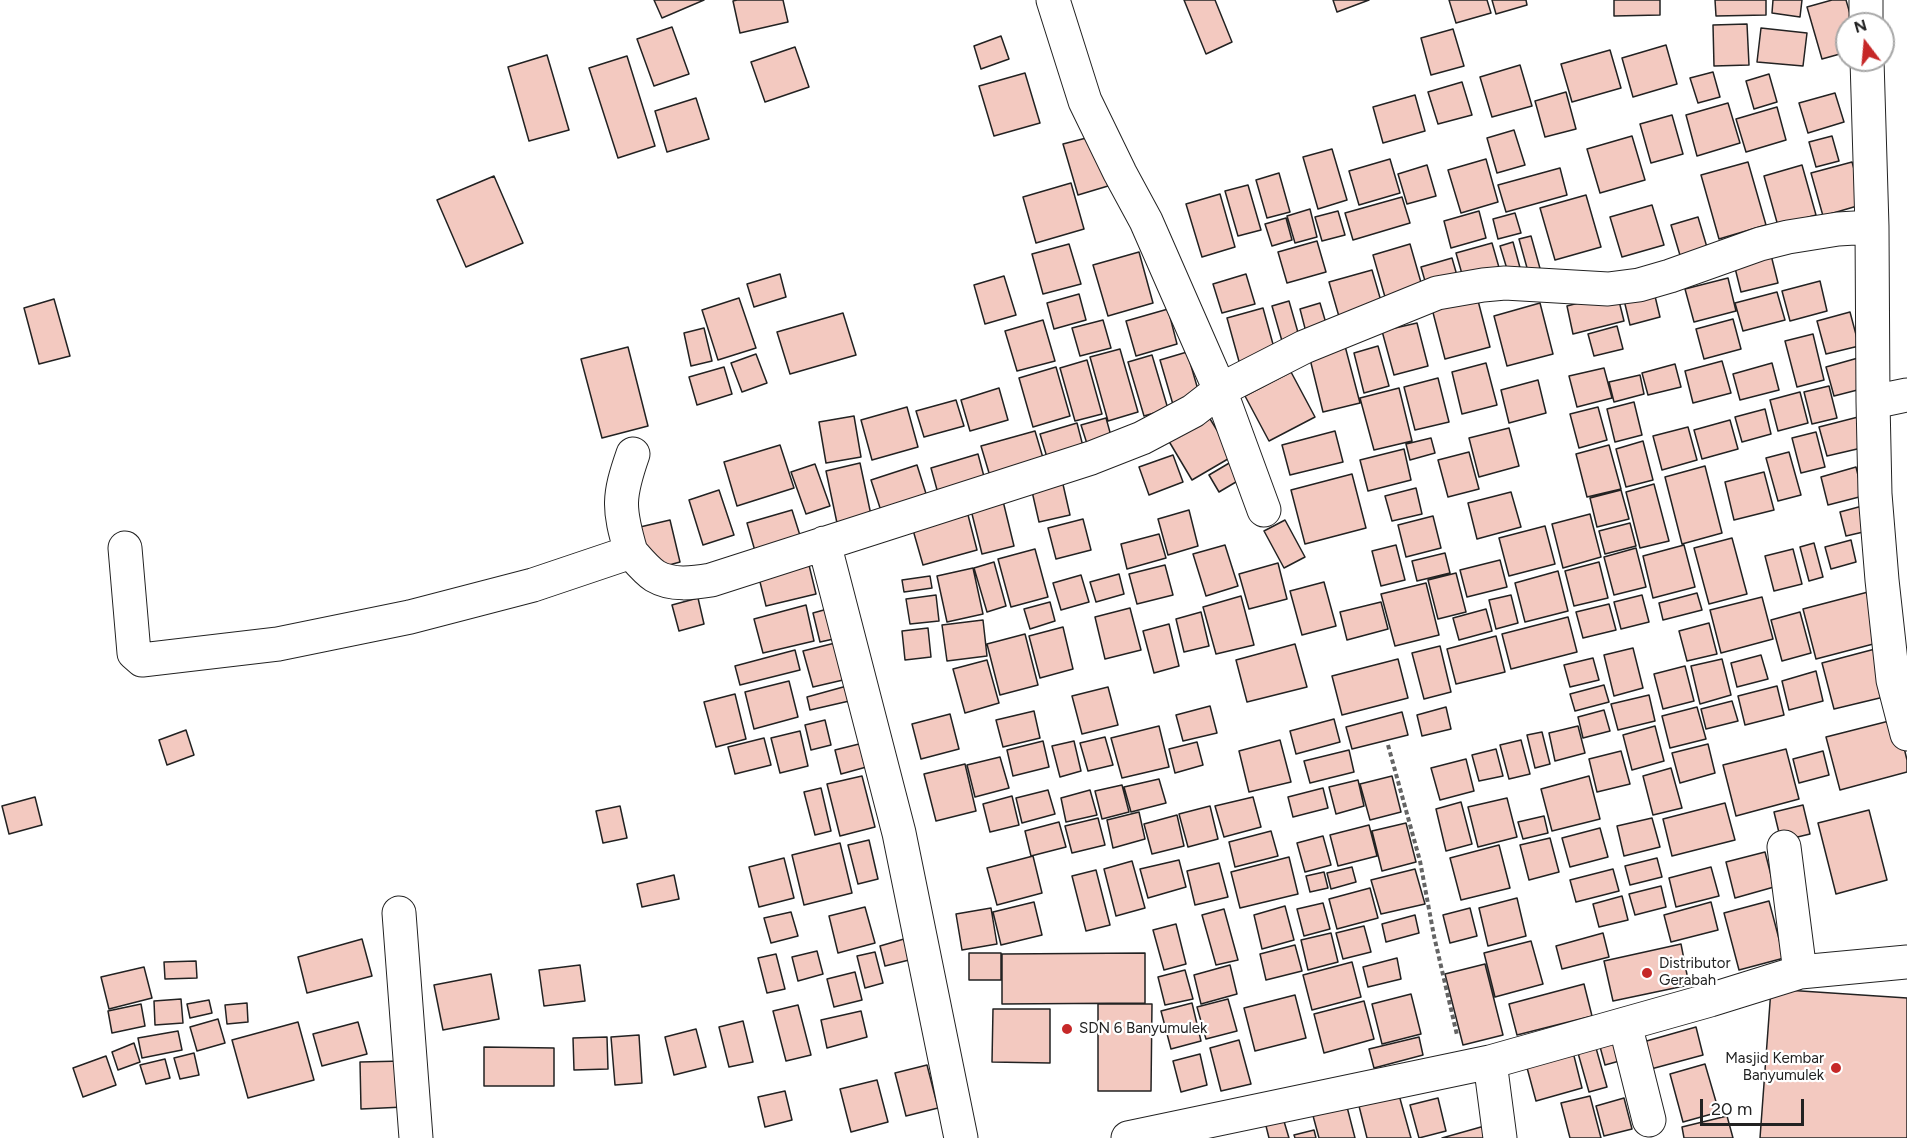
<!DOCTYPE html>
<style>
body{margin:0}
#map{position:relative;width:1907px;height:1138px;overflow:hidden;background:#fff;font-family:Figtree,sans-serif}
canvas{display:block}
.north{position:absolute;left:1835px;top:12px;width:60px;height:60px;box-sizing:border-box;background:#fff;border:2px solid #a7a7a7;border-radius:50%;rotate:344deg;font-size:16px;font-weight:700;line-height:24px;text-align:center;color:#222}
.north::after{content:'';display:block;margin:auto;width:21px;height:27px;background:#c62828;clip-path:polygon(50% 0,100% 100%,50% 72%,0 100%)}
.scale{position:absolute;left:1700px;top:1099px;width:104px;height:27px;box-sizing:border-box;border:3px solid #222;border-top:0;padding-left:8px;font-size:18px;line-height:21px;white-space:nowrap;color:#222;-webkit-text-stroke:4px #fff;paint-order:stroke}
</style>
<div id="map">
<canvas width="1907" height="1138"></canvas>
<div class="north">N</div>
<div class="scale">20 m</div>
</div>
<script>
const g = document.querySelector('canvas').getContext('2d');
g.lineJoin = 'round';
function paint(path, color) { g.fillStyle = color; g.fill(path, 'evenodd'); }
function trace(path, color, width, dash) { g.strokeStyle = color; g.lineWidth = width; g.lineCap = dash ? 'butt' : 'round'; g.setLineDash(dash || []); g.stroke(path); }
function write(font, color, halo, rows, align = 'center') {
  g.font = font + ' Figtree,sans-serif'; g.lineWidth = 4.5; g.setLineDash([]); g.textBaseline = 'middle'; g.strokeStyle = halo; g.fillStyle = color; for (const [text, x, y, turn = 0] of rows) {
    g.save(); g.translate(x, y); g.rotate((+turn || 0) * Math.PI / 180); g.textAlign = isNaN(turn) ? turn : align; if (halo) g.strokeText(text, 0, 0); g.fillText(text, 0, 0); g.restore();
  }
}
const building = new Path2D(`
 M654,0H704L662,18Z
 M737,0H783L788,22L740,33L733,1Z
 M1184,0H1215L1232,42L1206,54Z
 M1333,0H1369L1337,12Z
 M1449,0H1487L1491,13L1456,23Z
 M1492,0H1526L1527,5L1496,14Z
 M1614,0H1660V15L1614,16Z
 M1715,0H1766V15L1716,16Z
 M1773,0H1802L1800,17L1772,13Z
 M1832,0H1846L1853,24H1847V52L1822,59L1807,7Z
 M1747,24L1749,65L1714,66L1713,25Z
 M672,27L689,74L654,86L637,39Z
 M1761,28L1807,33L1803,66L1757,62Z
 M1453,29L1464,66L1431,75L1421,38Z
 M1001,36L1009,59L981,69L974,46Z
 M1666,45L1677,84L1633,97L1622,58Z
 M795,47L809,87L765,102L751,62Z
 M1610,50L1621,88L1572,102L1561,64Z
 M547,55L569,130L529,141L508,67Z
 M627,56L655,146L618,158L589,68Z
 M1520,65L1532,106L1492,117L1480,77Z
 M1713,72L1720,97L1698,103L1690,78Z
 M1025,73L1040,123L994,136L979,86Z
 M1769,74L1777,102L1754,109L1746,81Z
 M1462,82L1472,115L1438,124L1428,92Z
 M1566,92L1576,129L1545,137L1535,101Z
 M1835,93L1844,122L1808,133L1799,103Z
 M1415,95L1425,131L1383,143L1373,107Z
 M696,98L709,139L667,152L655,111Z
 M1728,103L1740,143L1697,156L1686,115Z
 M1777,107L1786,140L1746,152L1736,119Z
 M1672,115L1683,154L1651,163L1640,124Z
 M1514,130L1525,165L1497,173L1487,138Z
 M1094,136L1108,186L1078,195L1063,144Z
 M1632,136L1645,180L1600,193L1587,149Z
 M1832,136L1839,161L1816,167L1809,142Z
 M1332,149L1347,200L1318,209L1303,157Z
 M1390,159L1400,193L1359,205L1349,171Z
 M1486,159L1498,202L1461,213L1448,170Z
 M1748,162L1766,225L1719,239L1701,175Z
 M1852,162L1864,204L1823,216L1811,173Z
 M1427,165L1436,196L1407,204L1398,174Z
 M1802,165L1816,215L1778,226L1764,176Z
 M1560,168L1567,195L1506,212L1498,185Z
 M1279,173L1290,212L1267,218L1256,180Z
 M494,176L523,243L466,267L437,200Z
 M1071,183L1084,229L1036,243L1023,197Z
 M1248,185L1261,230L1238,236L1225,191Z
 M1220,194L1235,247L1202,257L1186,204Z
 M1586,195L1601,247L1555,260L1540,208Z
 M1402,197L1410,223L1353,240L1345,213Z
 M1652,205L1664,245L1622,257L1610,217Z
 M1310,209L1317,237L1295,243L1287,216Z
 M1338,211L1345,235L1322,241L1315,217Z
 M1479,211L1486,238L1451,248L1444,221Z
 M1515,213L1521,233L1498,239L1493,219Z
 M1698,217L1709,254L1682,262L1671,225Z
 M1286,218L1292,240L1272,246L1265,224Z
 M1531,236L1541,272L1529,275L1519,239Z
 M1317,241L1326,272L1287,283L1278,252Z
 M1513,242L1522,275L1510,279L1500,246Z
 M1492,243L1500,271L1464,281L1456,253Z
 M1069,244L1081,284L1043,294L1032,254Z
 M1410,244L1422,286L1385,297L1373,255Z
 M1139,252L1153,303L1108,316L1093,265Z
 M1771,255L1778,283L1741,292L1734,264Z
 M1452,258L1458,279L1427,288L1421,267Z
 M1372,270L1383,308L1340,320L1329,282Z
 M780,274L786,297L754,307L747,284Z
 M1246,274L1255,304L1222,313L1213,284Z
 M1004,276L1016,315L985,324L974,285Z
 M1728,278L1736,311L1694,322L1685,289Z
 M1820,281L1827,311L1790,321L1782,291Z
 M1475,289L1490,347L1445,359L1430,301Z
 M1654,292L1660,317L1630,325L1624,300Z
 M1777,292L1785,320L1743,331L1735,303Z
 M1617,293L1624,321L1573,334L1567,306Z
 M1079,294L1086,320L1054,329L1047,303Z
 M739,298L756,348L718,360L702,310Z
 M54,299L70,356L39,364L24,308Z
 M1289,301L1299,336L1282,341L1272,306Z
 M1320,303L1328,330L1307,336L1300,309Z
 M1540,303L1553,354L1507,366L1494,316Z
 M1263,308L1276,355L1240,365L1227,318Z
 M1168,309L1177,344L1136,356L1126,321Z
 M1850,312L1859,346L1826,354L1817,321Z
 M843,313L856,355L790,374L777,332Z
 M1733,319L1741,349L1704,359L1696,329Z
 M1043,320L1055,361L1017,371L1005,331Z
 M1103,320L1111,348L1080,356L1072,328Z
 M1417,323L1428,366L1394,375L1382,331Z
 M1617,326L1623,349L1594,356L1588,334Z
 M704,328L712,361L691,366L684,333Z
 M1813,334L1824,380L1797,387L1785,341Z
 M1345,346L1360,403L1323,412L1309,355Z
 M1378,346L1389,386L1364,393L1354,353Z
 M628,347L648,426L602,438L581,359Z
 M1120,349L1138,412L1108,421L1090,357Z
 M1187,352L1201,400L1174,408L1160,360Z
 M756,354L767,383L742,392L731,363Z
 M1152,355L1168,409L1144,416L1128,362Z
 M1865,356L1873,386L1834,396L1826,367Z
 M1087,360L1102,414L1075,421L1060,368Z
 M1722,361L1731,393L1693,403L1685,371Z
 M1486,363L1497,405L1462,414L1452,372Z
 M1772,363L1779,390L1740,400L1733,374Z
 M1675,364L1681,387L1648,395L1642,373Z
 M724,367L732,394L697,405L689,377Z
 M1056,367L1070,416L1033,427L1019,378Z
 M1604,368L1612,398L1577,407L1569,376Z
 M1291,372L1315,417L1269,441L1245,396Z
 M1640,375L1644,394L1614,402L1609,382Z
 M1438,378L1449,422L1415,430L1404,387Z
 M1538,380L1546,413L1509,423L1501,390Z
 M1829,386L1837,418L1812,424L1804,392Z
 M999,388L1008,420L970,431L961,400Z
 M1399,388L1412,441L1374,450L1360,398Z
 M1800,392L1808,423L1778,431L1770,400Z
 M956,400L964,426L924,437L916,411Z
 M1634,402L1642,435L1615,442L1607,409Z
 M907,407L918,447L872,460L861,420Z
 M1598,407L1607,440L1579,448L1570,414Z
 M1765,409L1771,434L1742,442L1735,417Z
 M1207,414L1233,456L1192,480L1167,438Z
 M854,416L861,457L826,463L819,422Z
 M1862,416L1870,446L1827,456L1819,427Z
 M1106,418L1113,443L1089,450L1081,425Z
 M1730,420L1738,449L1702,459L1694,430Z
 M1077,423L1085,454L1049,464L1040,434Z
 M1688,427L1697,460L1662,470L1653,436Z
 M1509,428L1519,466L1479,477L1469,438Z
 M1035,431L1046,468L992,483L981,446Z
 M1335,431L1343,462L1290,475L1282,445Z
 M1816,432L1825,467L1801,473L1792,438Z
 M1431,438L1435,453L1410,460L1406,444Z
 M1643,441L1653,480L1626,487L1616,449Z
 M780,445L794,488L737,506L724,462Z
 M1609,445L1621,489L1587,497L1576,454Z
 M1404,449L1411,480L1368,491L1360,460Z
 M1469,452L1479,489L1448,497L1438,460Z
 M1789,452L1801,495L1778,501L1766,458Z
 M978,454L986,484L939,497L931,468Z
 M1173,455L1183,482L1149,495L1139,467Z
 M1231,462L1241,479L1219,492L1209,475Z
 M860,463L871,515L837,523L826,471Z
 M815,464L830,506L806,514L791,472Z
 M917,465L928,500L882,514L871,480Z
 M1705,466L1722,533L1682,544L1665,477Z
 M1856,467L1863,496L1828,505L1821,477Z
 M1764,472L1774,510L1734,520L1725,482Z
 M1352,474L1366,528L1305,544L1291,490Z
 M1062,480L1070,515L1039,522L1031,487Z
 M1654,484L1669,541L1640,548L1626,492Z
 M1416,488L1422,514L1392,521L1385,496Z
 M719,490L734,535L703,545L689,500Z
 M1621,490L1629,519L1597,527L1590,498Z
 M1511,492L1521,527L1477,539L1468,503Z
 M1003,501L1014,546L982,554L971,510Z
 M1866,505L1872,530L1846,536L1840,512Z
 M792,510L803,545L757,558L747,523Z
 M1189,510L1198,546L1168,555L1158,519Z
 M1590,514L1601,557L1563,568L1552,524Z
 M968,515L977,550L923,565L913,530Z
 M1433,516L1441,548L1406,557L1398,525Z
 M1083,519L1091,550L1056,559L1048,528Z
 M670,520L680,562L651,570L640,527Z
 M1285,520L1305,557L1284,568L1264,531Z
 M1630,523L1636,546L1605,554L1599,531Z
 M1545,526L1555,564L1509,576L1499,538Z
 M1159,534L1166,558L1127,569L1121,544Z
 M1732,538L1747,594L1709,604L1694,548Z
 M1851,540L1856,562L1831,569L1825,547Z
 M1814,543L1823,577L1809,581L1800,547Z
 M1225,545L1238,586L1206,596L1193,554Z
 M1396,545L1405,580L1381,586L1372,551Z
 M1684,545L1695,587L1653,598L1643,556Z
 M1636,548L1646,587L1614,595L1604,557Z
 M1035,549L1048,597L1011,607L998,559Z
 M1793,549L1802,584L1774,591L1765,556Z
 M1445,553L1450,573L1417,581L1412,561Z
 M1500,560L1507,587L1467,597L1460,570Z
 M808,561L816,594L766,606L758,574Z
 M994,562L1006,606L987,612L974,568Z
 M1599,562L1608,598L1574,606L1565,571Z
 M1278,563L1287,599L1249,609L1239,574Z
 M1165,565L1173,595L1137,604L1129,574Z
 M973,568L983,614L947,622L937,576Z
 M1558,571L1568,611L1525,622L1515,583Z
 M1456,573L1466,612L1438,619L1428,580Z
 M1119,574L1124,594L1096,602L1090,582Z
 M1081,575L1089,602L1061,610L1053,583Z
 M930,576L932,588L904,592L902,580Z
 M1324,582L1336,626L1302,635L1290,591Z
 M1426,583L1439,635L1395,646L1381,594Z
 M1868,592L1881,642L1816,659L1803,609Z
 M1697,593L1702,610L1663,620L1659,603Z
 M936,595L939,621L910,624L906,599Z
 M1511,595L1518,623L1496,629L1489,600Z
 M1642,595L1649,622L1621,629L1614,602Z
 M1241,596L1254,645L1216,654L1203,607Z
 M1762,597L1773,639L1721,653L1710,610Z
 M698,598L704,624L679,631L672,605Z
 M1050,602L1055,621L1030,629L1024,609Z
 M1381,602L1388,629L1347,640L1340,612Z
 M1609,604L1616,630L1583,638L1576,612Z
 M806,605L814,641L763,653L754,619Z
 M831,608L838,638L820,642L813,613Z
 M1130,608L1141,650L1105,659L1095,617Z
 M1486,609L1492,631L1459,640L1453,618Z
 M1201,612L1209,646L1184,652L1176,619Z
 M1800,612L1811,653L1782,661L1771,620Z
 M1568,617L1577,652L1511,669L1502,634Z
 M983,620L987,656L947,661L942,625Z
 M1709,623L1717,654L1687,661L1679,631Z
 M1169,624L1179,666L1154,673L1143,631Z
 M1063,627L1073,669L1040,678L1029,636Z
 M928,628L931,657L905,660L902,631Z
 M1025,634L1038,685L1000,695L987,644Z
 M1496,636L1505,672L1456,684L1447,649Z
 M847,640L856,677L813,687L803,651Z
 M1295,644L1307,687L1247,702L1236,660Z
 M1440,646L1451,692L1424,699L1412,653Z
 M1633,648L1643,688L1614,696L1604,655Z
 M1875,649L1888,696L1834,709L1822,663Z
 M795,650L800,670L740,685L735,666Z
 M1761,655L1768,679L1737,687L1731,663Z
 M1593,658L1599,680L1570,687L1564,665Z
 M1398,659L1408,698L1342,715L1332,676Z
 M1722,659L1731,695L1700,704L1691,666Z
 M987,660L999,703L965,713L953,669Z
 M1685,666L1694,701L1663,709L1654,674Z
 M1816,671L1823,701L1789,710L1782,681Z
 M789,681L798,717L754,729L745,692Z
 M854,684L858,699L810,710L807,697Z
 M1604,685L1609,702L1575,711L1570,694Z
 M1777,686L1784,715L1745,725L1738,696Z
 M1108,687L1118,725L1082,734L1072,696Z
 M735,694L746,739L716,747L704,702Z
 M1649,695L1655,721L1618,730L1611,704Z
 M1732,701L1738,721L1706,729L1701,709Z
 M1210,706L1217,733L1183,741L1176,715Z
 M1446,707L1451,729L1422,736L1417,715Z
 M1697,707L1706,739L1670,748L1662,716Z
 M1604,710L1610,731L1583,738L1578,717Z
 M1034,711L1040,738L1003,747L996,720Z
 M1402,712L1408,735L1352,749L1346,727Z
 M950,714L959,749L921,759L912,724Z
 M1334,719L1340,742L1296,754L1290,731Z
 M1897,719L1907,760V772L1840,790L1826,737Z
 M825,720L831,745L811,750L805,725Z
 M1159,726L1169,767L1122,778L1111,738Z
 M1578,726L1585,753L1555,761L1549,733Z
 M1655,726L1664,761L1632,770L1623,735Z
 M186,730L194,755L167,765L159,740Z
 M800,731L808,766L780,773L771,738Z
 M1542,732L1550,764L1535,768L1527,735Z
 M1105,737L1113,765L1088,771L1080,743Z
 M764,738L771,765L735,774L728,747Z
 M1280,740L1291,782L1249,792L1239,751Z
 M1521,740L1530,774L1509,779L1500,745Z
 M1043,741L1049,767L1013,776L1007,750Z
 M1074,741L1081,771L1060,777L1052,746Z
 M1197,742L1203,765L1175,773L1169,749Z
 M863,743L870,766L841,774L835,750Z
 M1708,744L1715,773L1680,783L1672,753Z
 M1496,749L1503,776L1479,781L1472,755Z
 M1786,749L1799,799L1736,816L1723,765Z
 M1349,750L1354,772L1310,783L1304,761Z
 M1621,751L1630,784L1597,792L1589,759Z
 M1823,751L1829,775L1799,783L1793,759Z
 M1000,757L1009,788L975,797L967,765Z
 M1466,759L1474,791L1440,800L1431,768Z
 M965,764L976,811L936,821L924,774Z
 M1671,768L1682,808L1653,815L1643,776Z
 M862,776L875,827L840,836L827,784Z
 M1392,776L1401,812L1370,820L1360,784Z
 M1589,776L1600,819L1552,831L1541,789Z
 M1159,779L1166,803L1131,812L1124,787Z
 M1358,780L1364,806L1336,814L1329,787Z
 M1122,785L1129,812L1102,819L1095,791Z
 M821,788L831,831L815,835L804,792Z
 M1323,788L1328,808L1293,817L1288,797Z
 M1048,790L1055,814L1022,823L1016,798Z
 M1090,790L1097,815L1066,822L1061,798Z
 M1012,796L1019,825L990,832L983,804Z
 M35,797L42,825L9,834L2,806Z
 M1253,797L1261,827L1224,837L1215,806Z
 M1507,798L1517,837L1478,847L1468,807Z
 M1461,802L1472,844L1446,851L1436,809Z
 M1725,803L1735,840L1672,856L1663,819Z
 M1803,805L1810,834L1781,841L1774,812Z
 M620,806L627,838L603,843L596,811Z
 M1210,806L1218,839L1188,847L1179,814Z
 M1869,810L1887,880L1836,894L1818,823Z
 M1139,812L1145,839L1113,848L1107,820Z
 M1177,815L1184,846L1152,854L1144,824Z
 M1544,816L1548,833L1523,839L1518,822Z
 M1098,818L1105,845L1072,853L1065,826Z
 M1652,818L1660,847L1624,856L1617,826Z
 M1059,822L1066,847L1031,856L1025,831Z
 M1406,823L1416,862L1382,871L1372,831Z
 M1369,825L1377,856L1338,866L1330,835Z
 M1600,828L1608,857L1570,867L1562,838Z
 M1271,831L1278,856L1235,867L1229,842Z
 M1323,836L1331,865L1305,872L1297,843Z
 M1550,838L1559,872L1529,880L1520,845Z
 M869,840L878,879L858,884L848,845Z
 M840,843L852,893L804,905L792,855Z
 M1499,845L1510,888L1461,900L1450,858Z
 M1765,852L1774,887L1735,898L1726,862Z
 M1033,856L1042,893L997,905L987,868Z
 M1289,857L1298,894L1240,908L1231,872Z
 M784,858L794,898L759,907L749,867Z
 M1657,858L1662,877L1630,885L1625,866Z
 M1179,860L1186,887L1148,898L1140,869Z
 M1132,861L1145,908L1116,916L1104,869Z
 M1219,863L1228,897L1195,905L1187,871Z
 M1352,867L1356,882L1331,889L1327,873Z
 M1711,867L1719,896L1676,907L1669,878Z
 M1415,869L1425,904L1381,914L1371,880Z
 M1613,869L1619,891L1576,902L1570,880Z
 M1096,870L1110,925L1086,931L1072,876Z
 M1324,872L1328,888L1310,892L1306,876Z
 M674,875L679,899L642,907L637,884Z
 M1661,886L1666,907L1635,915L1629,894Z
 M1370,888L1378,918L1337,929L1329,899Z
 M1622,896L1628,920L1599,927L1593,904Z
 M1517,898L1526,936L1488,946L1479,908Z
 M1769,901L1784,958L1739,970L1724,913Z
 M1034,902L1042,935L1001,945L993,912Z
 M1711,902L1718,930L1671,942L1664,915Z
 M1323,903L1330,929L1304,936L1297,909Z
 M1285,906L1294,940L1262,949L1254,915Z
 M865,907L875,943L838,953L829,916Z
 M991,908L997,944L962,950L956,914Z
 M1470,908L1477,936L1450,943L1443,915Z
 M1224,909L1238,960L1216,965L1202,915Z
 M791,912L798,936L771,943L764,918Z
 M1415,915L1419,933L1386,942L1382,924Z
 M1176,924L1186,964L1164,970L1153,930Z
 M1364,926L1371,952L1343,959L1336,933Z
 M1331,933L1338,962L1308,970L1301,940Z
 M1603,933L1609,957L1562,969L1556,946Z
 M362,939L372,976L307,993L298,957Z
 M904,939L909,960L885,966L880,946Z
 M1531,941L1543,984L1495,997L1484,953Z
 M1681,944L1689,985L1613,1001L1604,961Z
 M1295,945L1302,971L1266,980L1260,954Z
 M817,951L823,974L798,981L792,957Z
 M875,952L883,983L865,988L857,956Z
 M969,953H1001V980H969Z
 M1145,953V1003L1002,1004V954Z
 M776,954L785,989L767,993L758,958Z
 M1397,958L1401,979L1368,987L1363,967Z
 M196,961L197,978L165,979L164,962Z
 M1352,962L1361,997L1312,1010L1303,975Z
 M1485,964L1503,1035L1463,1045L1445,974Z
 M580,965L585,1001L544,1006L539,970Z
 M1230,965L1237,994L1201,1004L1194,975Z
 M144,967L152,998L109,1009L101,977Z
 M1185,970L1193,999L1165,1005L1158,977Z
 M855,972L862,1000L834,1007L827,979Z
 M491,974L499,1019L443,1030L434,985Z
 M1584,984L1592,1016L1517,1035L1509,1004Z
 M1771,989L1907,998V1138H1760Z
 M1411,994L1421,1034L1382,1044L1372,1004Z
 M1295,995L1306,1038L1255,1051L1244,1008Z
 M181,999L183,1023L155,1025L154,1001Z
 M1228,999L1237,1031L1206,1039L1197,1007Z
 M209,1000L212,1013L190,1018L187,1004Z
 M1364,1001L1374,1039L1324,1053L1314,1014Z
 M247,1003L248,1022L227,1024L225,1005Z
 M1192,1003L1201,1041L1171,1049L1161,1011Z
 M141,1004L145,1026L112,1033L108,1011Z
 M1098,1004H1152L1151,1091H1098Z
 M798,1005L811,1055L786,1061L773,1011Z
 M993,1009H1050V1063L992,1062Z
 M861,1011L867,1037L827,1048L821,1020Z
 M218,1019L225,1043L197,1051L190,1027Z
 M743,1021L753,1062L729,1067L719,1027Z
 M298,1022L314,1080L248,1098L232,1040Z
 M358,1022L367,1054L322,1066L313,1034Z
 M1696,1027L1703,1055L1651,1069L1643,1042Z
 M696,1029L706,1067L674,1075L665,1037Z
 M178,1031L182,1050L142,1058L138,1038Z
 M639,1035L642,1083L615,1085L611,1037Z
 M607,1037L608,1069L574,1070L573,1038Z
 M1419,1037L1423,1055L1374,1068L1369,1049Z
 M1617,1038L1623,1060L1605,1065L1599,1043Z
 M1239,1040L1251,1084L1221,1091L1210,1048Z
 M134,1043L140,1062L118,1070L112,1052Z
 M484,1047L554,1048V1086H484Z
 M1596,1048L1607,1087L1589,1092L1578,1053Z
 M1573,1052L1582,1088L1536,1101L1526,1064Z
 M194,1053L199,1075L180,1079L174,1058Z
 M1200,1054L1207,1085L1181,1092L1173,1061Z
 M106,1056L116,1085L83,1097L73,1068Z
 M165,1059L170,1078L146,1084L140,1065Z
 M403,1061L404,1107L361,1109L360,1062Z
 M1705,1064L1719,1112L1683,1122L1670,1074Z
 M927,1065L938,1108L906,1116L895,1073Z
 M877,1080L888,1122L851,1132L840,1089Z
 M785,1091L792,1120L765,1127L758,1097Z
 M1399,1095L1411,1138H1367L1359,1106Z
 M1590,1096L1601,1138H1570L1561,1103Z
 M1438,1098L1446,1131L1419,1138L1410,1105Z
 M1624,1098L1632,1129L1604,1136L1596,1106Z
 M1346,1103L1355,1138H1319L1312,1112Z
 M1727,1116L1733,1138H1684L1682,1127Z
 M1283,1118L1289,1138H1269L1265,1122Z
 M1488,1125L1492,1138H1442Z
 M1314,1130L1316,1138H1295L1294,1135Z`);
const path = new Path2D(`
 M1388,745L1420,861L1434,936L1457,1035`);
const minor = new Path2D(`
 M1053,0L1085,101L1120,173L1146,221L1220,390L1264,510
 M1866,0V24
 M1867,60L1872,227L1873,402L1875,494L1882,580L1893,680L1907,734
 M1873,402L1907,395
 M824,543L899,833L961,1138
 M125,548L134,653L142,660L278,644L410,617L533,585L631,552C638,560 646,570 655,576C672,586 693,583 711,580L1091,458L1142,438L1193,411L1220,390L1304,347L1437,293L1483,285L1505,283L1608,289L1639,285L1670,276L1760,244L1788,237L1838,229L1872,227
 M631,552C618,508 618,497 633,454
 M1784,847L1800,972
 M399,913L416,1138
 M1625,1024L1649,1120
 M1490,1062L1500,1138
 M1128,1138L1490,1062L1710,1000L1800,972L1907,962`);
const markers = [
 [1647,973,6,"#c62828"],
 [1067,1029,6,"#c62828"],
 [1836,1068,6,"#c62828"]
];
const poiNames = [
 ["Distributor",1659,964],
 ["Gerabah",1659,981],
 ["SDN 6 Banyumulek",1079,1029],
 ["Masjid Kembar",1824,1059,"right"],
 ["Banyumulek",1824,1076,"right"]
];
paint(building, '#f3c9c0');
trace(building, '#222', 1.5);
trace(minor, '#222', 35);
trace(path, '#646464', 4, [4.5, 3]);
trace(minor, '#fff', 33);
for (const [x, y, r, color] of markers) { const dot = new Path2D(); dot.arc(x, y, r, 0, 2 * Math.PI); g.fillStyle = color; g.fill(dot); trace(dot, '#fff', 2); }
write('15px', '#222', '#fff', poiNames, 'left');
</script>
